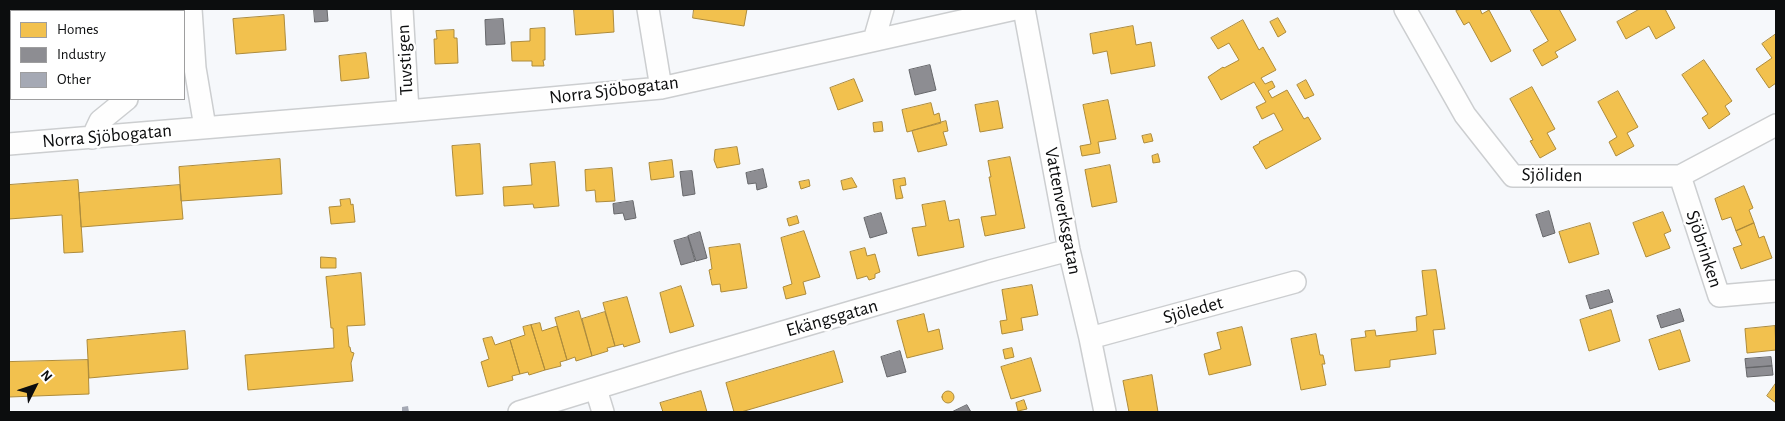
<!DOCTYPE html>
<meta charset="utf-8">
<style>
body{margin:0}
#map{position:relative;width:1785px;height:421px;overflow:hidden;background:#f6f8fb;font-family:"Alegreya Sans",sans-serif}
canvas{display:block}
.frame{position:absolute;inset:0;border:10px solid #0c0d0e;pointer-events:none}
.legend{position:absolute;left:10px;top:10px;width:175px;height:90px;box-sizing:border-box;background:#fff;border:1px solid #9e9e9f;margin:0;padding:6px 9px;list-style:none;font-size:15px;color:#0c0d0e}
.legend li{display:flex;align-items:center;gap:10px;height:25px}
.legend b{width:25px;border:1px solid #9e9e9f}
.north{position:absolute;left:10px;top:361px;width:50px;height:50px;-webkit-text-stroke:4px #fff;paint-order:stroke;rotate:49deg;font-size:14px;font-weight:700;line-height:20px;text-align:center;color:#0c0d0e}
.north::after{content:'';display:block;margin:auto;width:18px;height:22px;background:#0c0d0e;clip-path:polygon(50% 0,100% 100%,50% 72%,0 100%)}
</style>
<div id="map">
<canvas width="1785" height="421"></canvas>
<div class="frame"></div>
<ul class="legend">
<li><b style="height:14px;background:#f2c14e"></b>Homes</li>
<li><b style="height:14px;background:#8d8d92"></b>Industry</li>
<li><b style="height:14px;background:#a5a9b4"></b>Other</li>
</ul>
<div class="north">N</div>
</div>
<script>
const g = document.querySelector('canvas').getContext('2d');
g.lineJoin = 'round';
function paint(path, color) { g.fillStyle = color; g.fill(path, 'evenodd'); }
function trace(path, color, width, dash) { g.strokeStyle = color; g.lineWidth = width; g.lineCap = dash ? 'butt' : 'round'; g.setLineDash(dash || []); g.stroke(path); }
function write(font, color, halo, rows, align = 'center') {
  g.font = font + ' "Alegreya Sans",sans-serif'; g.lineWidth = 5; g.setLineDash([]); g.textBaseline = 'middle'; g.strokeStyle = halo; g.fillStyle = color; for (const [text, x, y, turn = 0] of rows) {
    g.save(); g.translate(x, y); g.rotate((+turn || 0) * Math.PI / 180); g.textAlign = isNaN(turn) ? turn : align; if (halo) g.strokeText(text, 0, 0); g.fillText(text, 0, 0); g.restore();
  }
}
const homes = new Path2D(`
 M102,9H107V11L84,10Z
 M130,9H150V10L130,11Z
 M574,9H613L614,32L576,35Z
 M694,9H747L744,26L693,18Z
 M1461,9H1480L1482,14L1489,10L1511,51L1491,62L1469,22L1464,25L1456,11Z
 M1530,9H1559L1576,40L1555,52L1558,57L1542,66L1533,50L1548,41Z
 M1640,9H1665L1675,28L1656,39L1649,26L1626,39L1617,22Z
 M284,15L286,50L236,54L233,19Z
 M1278,18L1286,32L1278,37L1270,22Z
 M1243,20L1259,50L1263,47L1276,70L1261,78L1265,84L1272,81L1275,87L1268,91L1272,98L1287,90L1304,119L1308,117L1321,139L1266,169L1253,147L1260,143L1259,142L1283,130L1274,113L1262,119L1256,107L1266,102L1254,82L1221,100L1208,77L1223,67L1224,68L1239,60L1229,43L1218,49L1211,38Z
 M1133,26L1136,45L1151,42L1155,66L1111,74L1107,51L1093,54L1090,34Z
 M545,28V60H543L544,66H532V61H512L511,42L530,41V29Z
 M454,30V38H457L458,63L435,64L434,39H437L436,31Z
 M1776,34V83L1769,88L1756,69L1772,58L1762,44Z
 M366,53L369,78L341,81L339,56Z
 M1704,60L1732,101L1725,106L1730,114L1709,129L1702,118L1708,114L1682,75Z
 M854,79L863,101L838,110L830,88Z
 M1306,80L1314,95L1305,99L1297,85Z
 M1532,87L1555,129L1547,133L1556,149L1540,158L1530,141L1533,140L1510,99Z
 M1618,91L1638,127L1627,133L1634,146L1616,156L1609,142L1617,137L1598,102Z
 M1108,100L1116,139L1098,142L1100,153L1082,156L1080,146L1091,144L1083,105Z
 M998,101L1003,128L980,132L975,105Z
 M931,103L934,115L939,113L941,123L907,132L902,110Z
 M946,121L948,131L943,132L947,145L918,152L912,131Z
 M882,122L883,131L874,132L873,123Z
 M1151,134L1153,141L1144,143L1142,136Z
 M480,144L483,194L456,196L452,146Z
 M737,147L740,164L717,168L714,160L715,150Z
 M1158,154L1160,162L1153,163L1152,156Z
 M1010,157L1025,228L985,236L981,217L996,215L989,177H991L988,161Z
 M280,159L282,194L181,201L179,167Z
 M672,160L674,177L651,180L649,163Z
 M555,162L559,206L534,208L533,204L504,206L503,187L532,185L530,164Z
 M1110,165L1117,202L1092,207L1085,170Z
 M612,168L615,201L596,202L595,190L586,191L585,170Z
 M852,178L857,187L843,190L841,181Z
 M905,178L906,185L900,186L903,198L896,199L893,180Z
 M78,180L83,252L64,253L62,215L9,219V185Z
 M809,180L810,186L801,189L799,182Z
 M180,185L183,219L81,227L79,193Z
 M1744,186L1753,208L1749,210L1754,223L1736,231L1731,217L1722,220L1715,199Z
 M350,199L351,205L353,204L355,222L331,224L329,207L341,206L340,200Z
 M945,201L949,221L959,219L964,247L918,256L912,228L926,226L922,205Z
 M1663,212L1671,231L1664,234L1670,248L1646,257L1633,223Z
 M797,216L799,223L789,226L787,219Z
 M1590,223L1599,254L1569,263L1559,232Z
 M1754,223L1759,238L1764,236L1772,258L1741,269L1733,248L1742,245L1736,231Z
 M804,231L820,277L803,282L806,294L786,299L783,287L792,284L781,238Z
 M740,244L747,288L721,292L720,284L712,285L709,270L712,269L709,248Z
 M865,248L867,256L875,254L880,272L875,274V278L869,280L867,276L857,279L850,252Z
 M321,257L336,258V268H321Z
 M1436,270L1445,329L1433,330L1436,354L1390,360V367L1355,371L1351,339L1366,337L1365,331L1375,330L1376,336L1417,331L1416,317L1427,315L1422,271Z
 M361,273L365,325L347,326L349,347H350L351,352L354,353L351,363L353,381L248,390L245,355L334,348L333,328H331L326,277Z
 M1032,285L1038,315L1021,318L1023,330L1002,334L1000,321L1007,320L1002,290Z
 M681,286L694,326L670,333L660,293Z
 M627,297L640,342L624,347L623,344L615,346L603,303Z
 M1611,310L1620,341L1589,351L1580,320Z
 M579,311L592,356L576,361L575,357L567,360L555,318Z
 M605,312L615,346L607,348L608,351L592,356L582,319Z
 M924,314L928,332L939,329L943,349L907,358L897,321Z
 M540,323L542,331L557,326L567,360L560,362L561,366L545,370L531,325Z
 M531,325L545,370L529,375L528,372L520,374L510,340L525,335L523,327Z
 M1775,326L1776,350L1747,353L1745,329Z
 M1242,327L1251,365L1209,375L1204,354L1221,349L1217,333Z
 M1680,330L1690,361L1659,370L1649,340Z
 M185,331L188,369L89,378L87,340Z
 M1316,334L1320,355H1323L1325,364H1322L1326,385L1301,390L1291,339Z
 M492,337L495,345L510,340L520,374L512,376L513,380L488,387L481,362L489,359L483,339Z
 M1012,348L1014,357L1005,359L1003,350Z
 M834,351L843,382L741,412H734L726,383Z
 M1031,358L1041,391L1011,399L1001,367Z
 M88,360L89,394L9,397V362Z
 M1152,375L1158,412H1129L1123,381Z
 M1776,383V403L1767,396Z
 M942 397a6 6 0 1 1 12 0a6 6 0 1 1-12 0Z
 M701,391L707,412H663L660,403Z
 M1024,400L1027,409L1018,411L1016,403Z`);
const industry = new Path2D(`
 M314,9H327L328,21L315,22Z
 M503,19L505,44L486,45L485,20Z
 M930,65L936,90L915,95L909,70Z
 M763,169L767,187L757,190L756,183L748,184L746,173Z
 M692,171L695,194L683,196L680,172Z
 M633,201L636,218L625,220L623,213L614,214L613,204Z
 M1549,211L1555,233L1543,237L1536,215Z
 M881,213L887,233L870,238L864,218Z
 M700,232L707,258L696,261L688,236Z
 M688,237L695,261L681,265L674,241Z
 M1609,290L1613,302L1590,309L1586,296Z
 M1680,309L1684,321L1661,328L1657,316Z
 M900,351L906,372L887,377L881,357Z
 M1771,357L1772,366L1746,368L1745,359Z
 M1772,366L1773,375L1747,377L1746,368Z
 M967,405L971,412H952Z`);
const building = new Path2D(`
 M408,406L409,412H402V407Z`);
const minor = new Path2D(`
 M191,9L195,68L205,127
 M402,9L408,111
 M648,9L661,88
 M1024,9L1069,250L1090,338L1105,412
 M1405,9L1465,115L1513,176H1680L1776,125
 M874,40L883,9
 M92,138L100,121L127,99
 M9,144L408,111L661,88L1015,9
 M1680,176L1719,296L1776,291
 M1090,338L1295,282
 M596,389L603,412
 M519,412L681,362L990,271L1069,250`);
const streetNames = [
 ["Tuvstigen",405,60,-93],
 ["Norra Sjöbogatan",614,90,-7],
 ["Norra Sjöbogatan",107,136,-5],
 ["Sjöliden",1552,175,1],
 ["Vattenverksgatan",1063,211,79],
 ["Sjöbrinken",1704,249,72],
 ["Sjöledet",1193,310,-15],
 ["Ekängsgatan",832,318,-16]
];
paint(homes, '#f2c14e');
trace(homes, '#ad8b3b', 1);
paint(industry, '#8d8d92');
trace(industry, '#66676a', 1);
paint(building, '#a5a9b4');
trace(minor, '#ccced0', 24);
trace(minor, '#fefefe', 21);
write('19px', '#0c0d0e', '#fff', streetNames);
</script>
